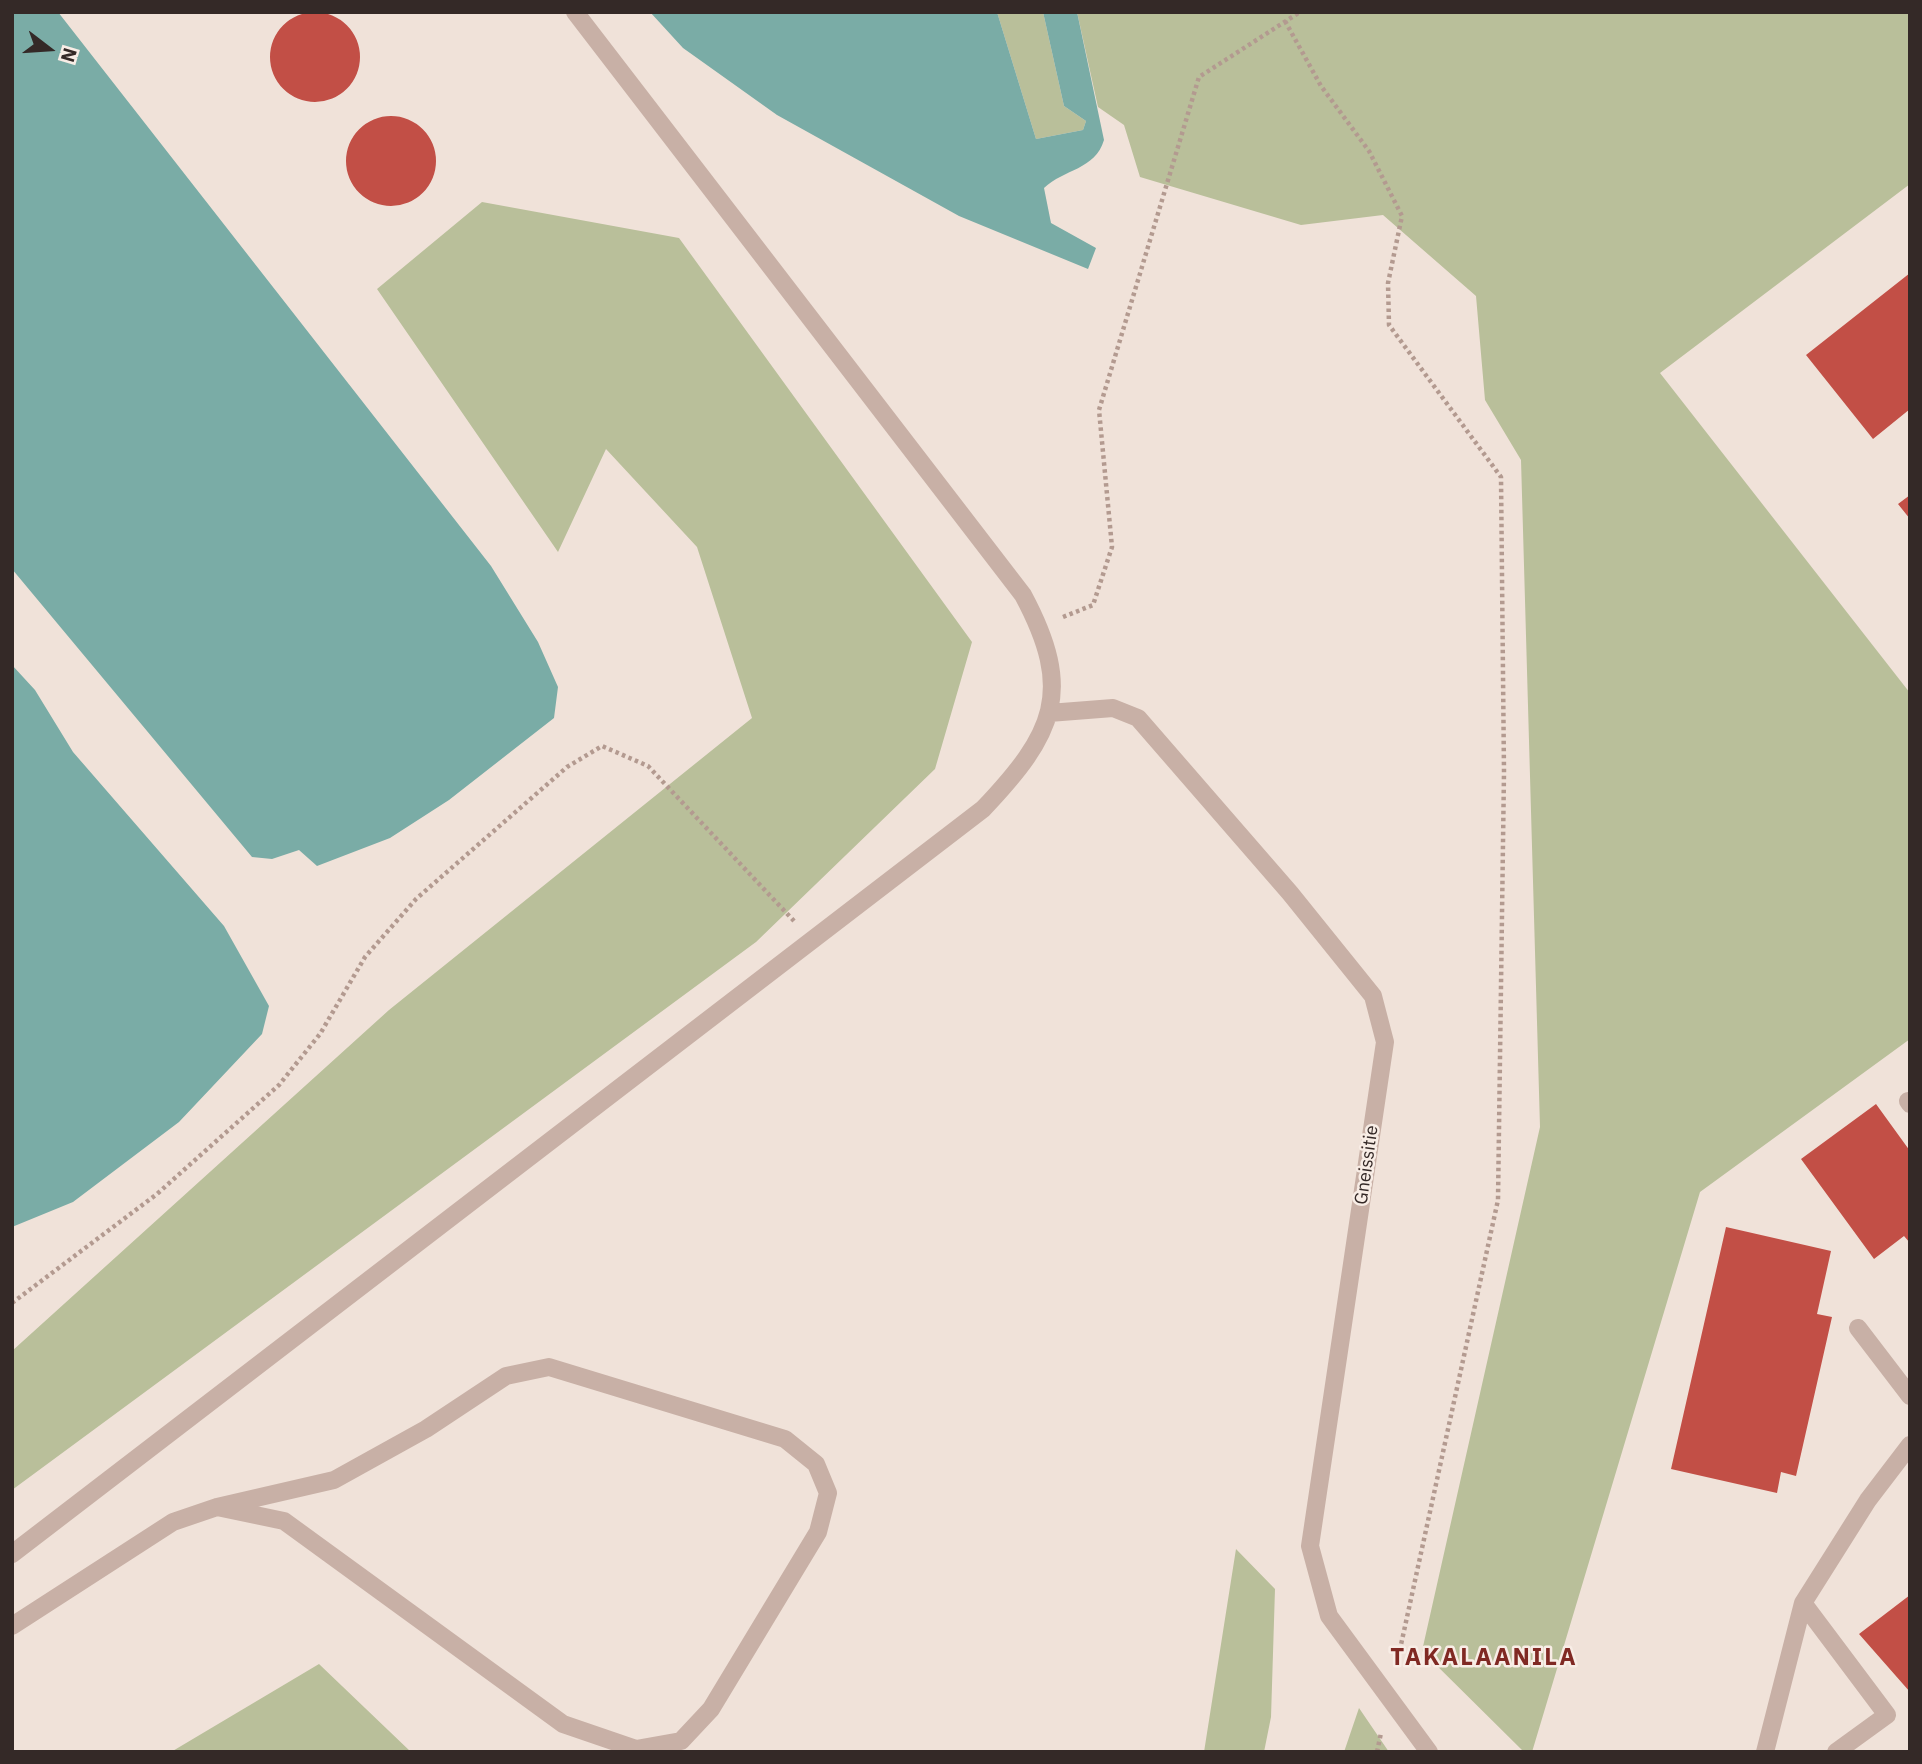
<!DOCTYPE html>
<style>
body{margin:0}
#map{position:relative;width:1922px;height:1764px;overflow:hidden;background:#f0e2d9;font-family:"IBM Plex Sans",sans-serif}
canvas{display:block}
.frame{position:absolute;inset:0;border:14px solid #342927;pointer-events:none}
.north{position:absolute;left:14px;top:14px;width:70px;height:70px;-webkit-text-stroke:5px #f8ede6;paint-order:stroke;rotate:107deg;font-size:19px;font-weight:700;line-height:28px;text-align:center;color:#342927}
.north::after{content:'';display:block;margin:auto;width:24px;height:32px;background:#342927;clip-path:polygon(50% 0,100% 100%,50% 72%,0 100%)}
</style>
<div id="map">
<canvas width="1922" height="1764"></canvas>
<div class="frame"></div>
<div class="north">N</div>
</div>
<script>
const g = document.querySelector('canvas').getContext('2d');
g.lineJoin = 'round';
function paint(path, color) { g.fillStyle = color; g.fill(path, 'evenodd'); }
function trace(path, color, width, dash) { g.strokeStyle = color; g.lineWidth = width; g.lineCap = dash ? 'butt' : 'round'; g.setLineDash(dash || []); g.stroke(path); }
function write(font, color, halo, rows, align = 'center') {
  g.font = font + ' "IBM Plex Sans",sans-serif'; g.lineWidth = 5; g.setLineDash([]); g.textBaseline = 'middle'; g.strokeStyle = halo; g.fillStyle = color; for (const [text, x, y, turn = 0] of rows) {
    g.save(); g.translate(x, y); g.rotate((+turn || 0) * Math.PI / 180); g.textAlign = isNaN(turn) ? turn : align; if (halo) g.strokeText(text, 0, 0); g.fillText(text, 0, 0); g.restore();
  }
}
const green = new Path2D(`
 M997,12H1043L1064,106L1086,121L1083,130L1036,139Z
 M1077,12H1910V184L1660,373L1910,693V1039L1700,1192L1532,1752H1524L1422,1651L1540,1127L1521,460L1485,400L1476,296L1383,215L1301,225L1140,177L1124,125L1098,107Z
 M482,202L679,238L972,642L935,769L756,942L12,1490V1351L389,1010L752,718L697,547L606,449L558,552L377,289Z
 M1236,1549L1275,1589L1271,1717L1264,1752H1204Z
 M319,1664L411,1752H171Z
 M1359,1708L1389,1752H1344Z`);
const water = new Path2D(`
 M12,12H58L491,566L538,642L558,687L554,718L449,800L390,838L317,866L299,850L272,859L252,857L12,569Z
 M650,12H997L1036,139L1083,130L1086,121L1064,106L1043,12H1077L1104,140C1095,170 1064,169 1044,188L1051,223L1096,248L1088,269L959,216L777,115L683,48Z
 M12,665L35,690L73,752L224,926L269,1006L262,1034L179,1122L73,1202L12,1227Z`);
const building = new Path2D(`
 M270 57a45 45 0 1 1 90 0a45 45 0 1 1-90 0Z
 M346 161a45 45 0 1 1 90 0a45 45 0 1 1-90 0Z
 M1910,273V409L1873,439L1806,355Z
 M1910,495V519L1898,504Z
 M1876,1104L1910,1151V1243L1904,1236L1874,1259L1801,1159Z
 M1726,1227L1831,1251L1817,1314L1832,1317L1796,1476L1781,1472L1777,1493L1671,1469Z
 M1910,1595V1692L1859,1634Z`);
const path = new Path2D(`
 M1285,21L1321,86L1369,151L1402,216L1388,283L1389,325L1501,477L1504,772L1498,1200L1397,1663
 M1063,617L1093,605L1112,547L1099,410L1199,77L1300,12
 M12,1303L157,1194L279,1085L320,1034L365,957L416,899L567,767L602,746L648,766L794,921
 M1377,1752L1381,1733`);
const minor = new Path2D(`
 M1049,713L1113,708L1138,718L1290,893L1373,996L1385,1042L1310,1546L1329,1616L1429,1752
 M1908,1101L1910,1104
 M1858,1328L1910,1396
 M12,1554L983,809C1054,734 1075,692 1023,595L575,12
 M1803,1603L1887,1715L1836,1752
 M12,1626L173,1522L217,1507L334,1480L426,1429L506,1376L549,1367L785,1439L816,1464L828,1493L818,1532L711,1709L681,1741L636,1749L563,1724L284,1521L217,1507
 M1765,1752L1803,1603L1868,1500L1910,1445`);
const streetNames = [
 ["Gneissitie",1367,1165,-82]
];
const districtNames = [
 ["TAKALAANILA",1484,1658]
];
paint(green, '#b9bf9a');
paint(water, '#7aaca6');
paint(building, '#c24f46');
trace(path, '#b39a90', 4.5, [3.5, 3.5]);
trace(minor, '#c8b0a6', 18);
write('18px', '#342927', '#f8ede6', streetNames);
g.letterSpacing = '2px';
write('bold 24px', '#802923', '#f8ede6', districtNames);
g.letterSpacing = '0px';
</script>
